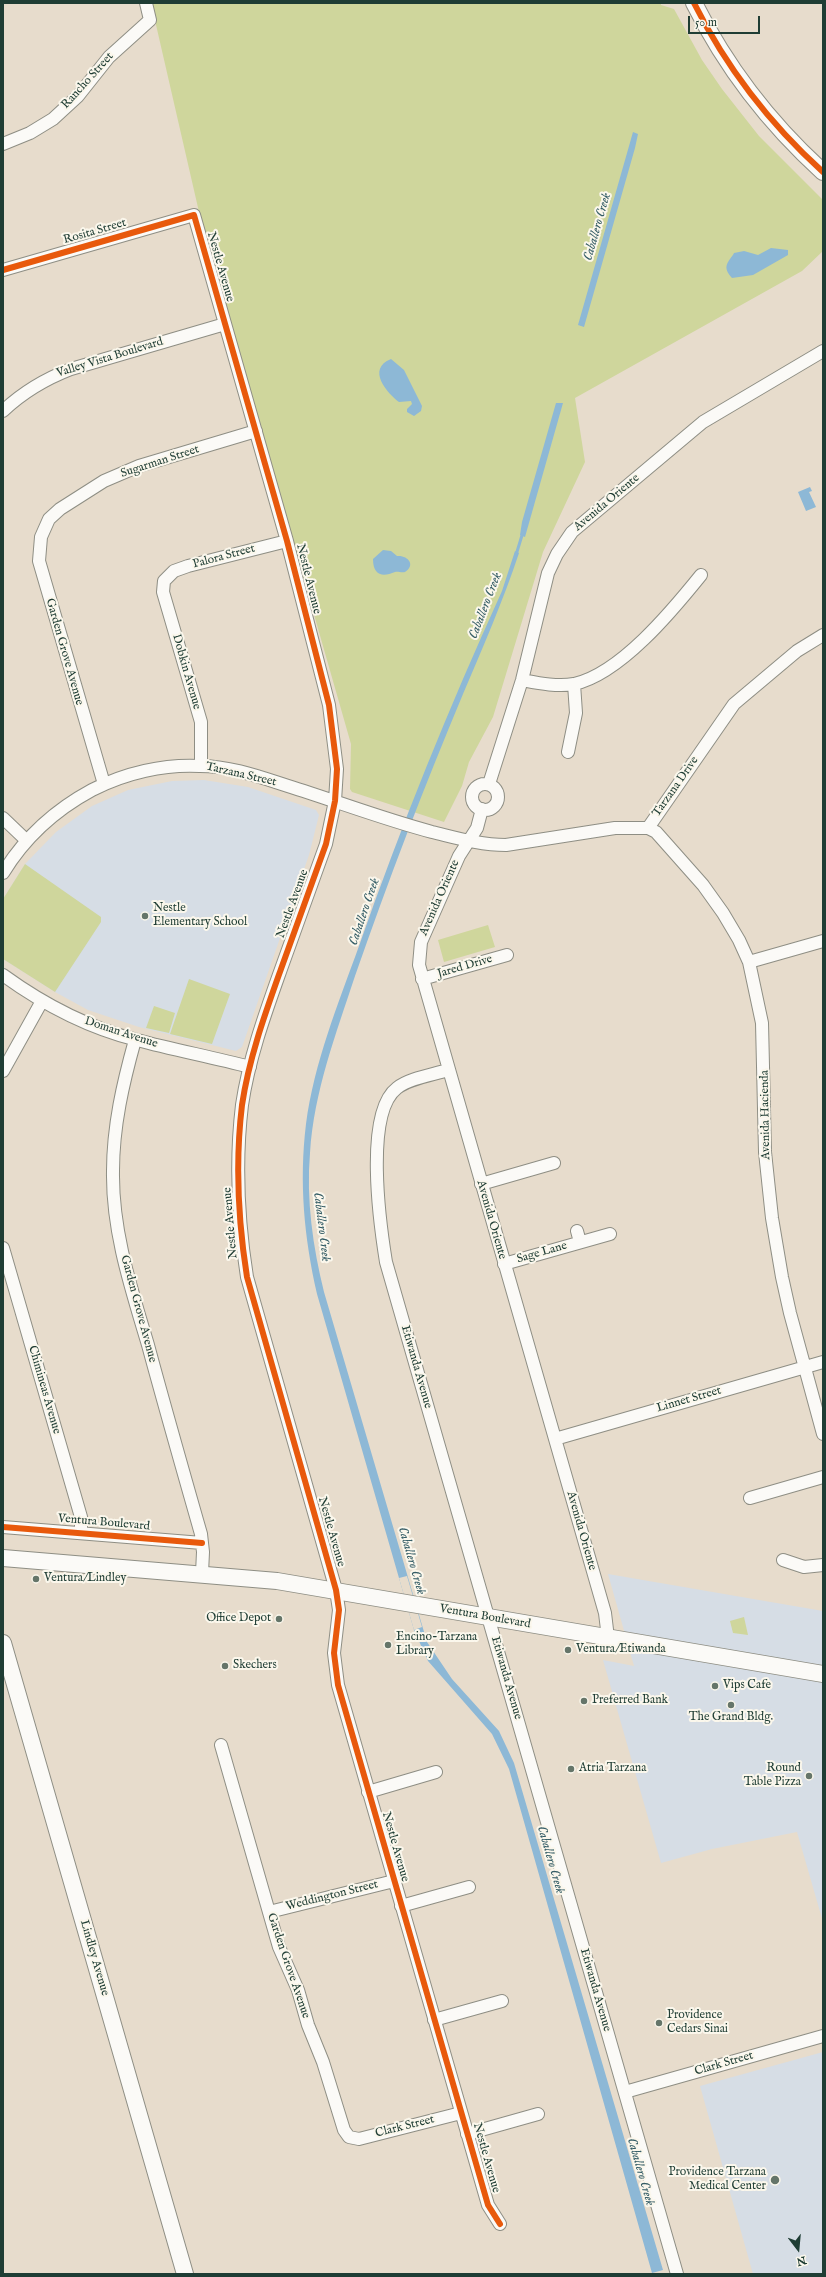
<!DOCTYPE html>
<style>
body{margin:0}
#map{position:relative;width:826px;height:2277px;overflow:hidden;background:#e7dccc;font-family:"IM FELL English",serif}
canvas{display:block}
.frame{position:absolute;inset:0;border:4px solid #1f3d34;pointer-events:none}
.north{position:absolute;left:778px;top:2229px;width:40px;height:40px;-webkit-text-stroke:3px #fbf7ec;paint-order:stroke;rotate:164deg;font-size:11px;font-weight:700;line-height:16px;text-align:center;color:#1f3d34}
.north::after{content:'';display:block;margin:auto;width:14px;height:18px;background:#1f3d34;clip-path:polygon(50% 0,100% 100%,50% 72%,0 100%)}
.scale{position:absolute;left:688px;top:16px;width:72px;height:18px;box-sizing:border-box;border:2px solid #1f3d34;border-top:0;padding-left:5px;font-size:12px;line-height:14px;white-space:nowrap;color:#1f3d34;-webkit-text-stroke:3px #fbf7ec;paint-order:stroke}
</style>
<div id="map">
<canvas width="826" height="2277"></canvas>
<div class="frame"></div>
<div class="north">N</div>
<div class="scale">50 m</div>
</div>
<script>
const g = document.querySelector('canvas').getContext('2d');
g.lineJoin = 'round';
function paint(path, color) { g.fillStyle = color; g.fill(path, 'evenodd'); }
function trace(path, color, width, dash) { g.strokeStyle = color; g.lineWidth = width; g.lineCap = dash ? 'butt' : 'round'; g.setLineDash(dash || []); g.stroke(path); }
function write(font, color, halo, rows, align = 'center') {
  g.font = font + ' "IM FELL English",serif'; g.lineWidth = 4; g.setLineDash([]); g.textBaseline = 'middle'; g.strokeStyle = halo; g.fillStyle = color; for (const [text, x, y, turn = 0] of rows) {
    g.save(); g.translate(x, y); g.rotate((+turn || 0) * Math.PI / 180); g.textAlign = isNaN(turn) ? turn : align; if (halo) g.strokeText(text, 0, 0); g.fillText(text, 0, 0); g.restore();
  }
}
const built = new Path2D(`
 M204,780L248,787L316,810L319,815L309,855L242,1047L236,1051L139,1027L88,1010L55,992L3,959V899L25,864L56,832L92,806L128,790L172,781Z
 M608,1574L823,1611V1922L797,1832L712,1849L661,1863L603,1660L634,1666Z
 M823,2052V2274H753L700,2086Z`);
const green = new Path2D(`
 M151,3H661V5L674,9L702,60L722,89L759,136L823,200V251L802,271L575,398L585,462L543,552L493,717L469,762L462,786L444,822L352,792L350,789L351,744L199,212Z
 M25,864L101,917V922L55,992L3,959V899Z
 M488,925L495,947L444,962L438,940Z
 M189,979L230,994L212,1044L170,1034Z
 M154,1006L175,1013L169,1033L146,1028Z
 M744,1617L748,1635L733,1633L730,1621Z`);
const water = new Path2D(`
 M633,132L638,134L635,148L584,327L578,325Z
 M771,248L788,250V255L753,275L732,278C721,266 729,262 734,253L744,251L758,255Z
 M391,359L404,370L422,406L421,411L414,416L407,412V409L412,404L411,401L399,402C387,393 366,369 391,359Z
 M556,403H563L525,537L520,535L522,522Z
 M810,487L812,491L809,492L816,507L806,511L798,492Z
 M383,550L391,551L397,556C408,555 416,565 405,572C401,573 398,571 395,572C383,577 373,576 373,559Z
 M515,551L519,553C503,601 483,647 463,694C424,787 388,881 355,976C336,1034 314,1091 310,1153C306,1200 313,1247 324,1292L427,1642L452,1679L499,1731L514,1763L663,2270L652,2273L509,1769L492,1734L428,1661L414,1630L317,1294C304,1237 299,1182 306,1124C314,1063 338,1004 359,946C401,826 449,707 502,591Z`);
const pier = new Path2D(`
 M407,1576L422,1627L414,1630L399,1578Z`);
const stream = new Path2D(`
 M516,555L523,532`);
const minor = new Path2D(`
 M3,144L30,133L53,119L78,96L109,57L150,20L146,3
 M3,270L194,215L287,541L329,705L337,769L335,801L326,844C311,885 296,927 281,969C265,1014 249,1058 242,1105C235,1163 238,1220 247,1277L336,1590L339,1610L334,1653L338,1685L488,2205L500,2224
 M3,411C23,392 45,379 71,369L225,324
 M522,680C538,683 557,687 574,684C620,674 672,611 701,575
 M568,752L576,713L574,684
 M201,766V722L163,592L164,581L174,571L188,566L287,541
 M104,784L39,561L41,537L49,519L60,509L104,481L139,466L256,431
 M489,784L522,680L548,573L557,554L572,532L703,422L823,351
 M472 797a13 13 0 1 1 26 0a13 13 0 1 1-26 0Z
 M482,809L477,828L459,856L421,942L419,965L605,1613L608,1638
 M3,818L26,840
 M648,828L734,704L797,651L823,635
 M3,873C25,837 55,810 92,790C125,773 164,764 200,766C230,766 260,777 288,786C336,801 383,819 432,832C457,838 480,845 506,845L615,828H648L656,832L703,885L723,913L739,940L749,962L762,1023L765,1152L772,1218L782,1277L790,1313L823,1434
 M749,962L823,941
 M3,975C43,1004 89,1028 137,1040C174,1050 212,1057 250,1067
 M422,979L507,955
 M135,1040C123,1083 113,1126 113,1171C112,1231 131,1288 148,1345C165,1408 183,1471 201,1534L203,1552L202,1573
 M448,1070C432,1075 410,1078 397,1088C364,1113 380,1225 386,1262L677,2274
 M3,1071L42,1001
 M481,1184L554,1163
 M577,1231L580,1242
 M3,1248L81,1517V1532
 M504,1264L610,1234
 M555,1439L823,1362
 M750,1498L823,1477
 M3,1527L202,1543
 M783,1560L804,1567L823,1565
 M221,1745L279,1947L298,1990L308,2025L323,2062L344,2130L349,2137L359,2139L461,2113
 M368,1792L436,1772
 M401,1906L469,1887
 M269,1912L394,1881
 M434,2020L502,2001
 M625,2092L823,2036
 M467,2134L538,2114`);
const major = new Path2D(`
 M694,3C726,67 770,124 823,172
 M3,1558L277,1581L823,1674
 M3,1643L185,2274`);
const cycleway = new Path2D(`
 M694,3C726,67 770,124 823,172
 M3,270L194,215L287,541L329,705L337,769L335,801L326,844C311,885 296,927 281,969C265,1014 249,1058 242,1105C235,1163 238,1220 247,1277L336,1590L339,1610L334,1653L338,1685L488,2205L500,2224
 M3,1527L202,1543`);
const markers = [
 [145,916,4,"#657569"],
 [36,1579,4,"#657569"],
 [279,1619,4,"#657569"],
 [388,1645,4,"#657569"],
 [568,1650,4,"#657569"],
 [225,1666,4,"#657569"],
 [715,1686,4,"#657569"],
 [584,1701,4,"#657569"],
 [731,1705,4,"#657569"],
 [571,1769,4,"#657569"],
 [809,1776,4,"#657569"],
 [659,2023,4,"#657569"],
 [775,2180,5,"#657569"]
];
const streetNames = [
 ["Rancho Street",88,81,-48],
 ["Rosita Street",95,232,-16],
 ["Nestle Avenue",220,267,74],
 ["Valley Vista Boulevard",110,358,-17],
 ["Sugarman Street",160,462,-18],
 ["Avenida Oriente",607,503,-40],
 ["Palora Street",224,557,-15],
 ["Nestle Avenue",308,579,76],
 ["Garden Grove Avenue",64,652,74],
 ["Dobkin Avenue",186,672,74],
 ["Tarzana Street",241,775,13],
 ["Tarzana Drive",676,787,-55],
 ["Avenida Oriente",440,898,-66],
 ["Nestle Avenue",293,904,-70],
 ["Jared Drive",465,967,-16],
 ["Doman Avenue",121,1033,18],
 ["Avenida Hacienda",766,1115,-91],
 ["Avenida Oriente",491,1220,74],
 ["Nestle Avenue",231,1223,-95],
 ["Sage Lane",542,1253,-16],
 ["Garden Grove Avenue",138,1309,75],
 ["Etiwanda Avenue",416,1367,74],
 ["Chimineas Avenue",44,1390,74],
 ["Linnet Street",689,1400,-16],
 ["Ventura Boulevard",104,1523,5],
 ["Avenida Oriente",581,1531,74],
 ["Nestle Avenue",331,1532,74],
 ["Ventura Boulevard",485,1617,10],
 ["Etiwanda Avenue",506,1678,74],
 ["Nestle Avenue",395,1847,74],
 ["Weddington Street",332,1896,-14],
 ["Lindley Avenue",94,1958,74],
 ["Garden Grove Avenue",288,1966,71],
 ["Etiwanda Avenue",595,1990,74],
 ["Clark Street",724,2064,-16],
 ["Clark Street",405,2127,-14],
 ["Nestle Avenue",486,2158,74]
];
const poiNames = [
 ["Nestle",153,909],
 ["Elementary School",153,923],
 ["Ventura/Lindley",44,1579],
 ["Office Depot",271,1619,"right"],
 ["Encino-Tarzana",396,1638],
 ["Library",396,1652],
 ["Ventura/Etiwanda",576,1650],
 ["Skechers",233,1666],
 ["Vips Cafe",723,1686],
 ["Preferred Bank",592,1701],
 ["The Grand Bldg.",731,1718,"center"],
 ["Atria Tarzana",579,1769],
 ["Round",801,1769,"right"],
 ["Table Pizza",801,1783,"right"],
 ["Providence",667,2016],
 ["Cedars Sinai",667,2030],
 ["Providence Tarzana",766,2173,"right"],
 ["Medical Center",766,2187,"right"]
];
const waterNames = [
 ["Caballero Creek",598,227,-74],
 ["Caballero Creek",486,606,-69],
 ["Caballero Creek",365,912,-71],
 ["Caballero Creek",321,1227,83],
 ["Caballero Creek",411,1561,74],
 ["Caballero Creek",550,1860,74],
 ["Caballero Creek",640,2172,74]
];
paint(built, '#d6dde5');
paint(green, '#cfd69c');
paint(water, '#8db8d6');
paint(pier, '#e7dccc');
trace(stream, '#8db8d6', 3);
trace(minor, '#8e8e84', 14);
trace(major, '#8e8e84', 18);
trace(minor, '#fbfaf7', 12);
trace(major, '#fbfaf7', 16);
trace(cycleway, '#e8590c', 6);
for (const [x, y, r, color] of markers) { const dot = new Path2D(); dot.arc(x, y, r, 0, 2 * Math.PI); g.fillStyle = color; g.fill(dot); trace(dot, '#fbf7ec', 1.5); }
write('12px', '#1f3d34', '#fbf7ec', streetNames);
write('12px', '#1f3d34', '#fbf7ec', poiNames, 'left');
write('italic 13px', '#355d66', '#fbf7ec', waterNames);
</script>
